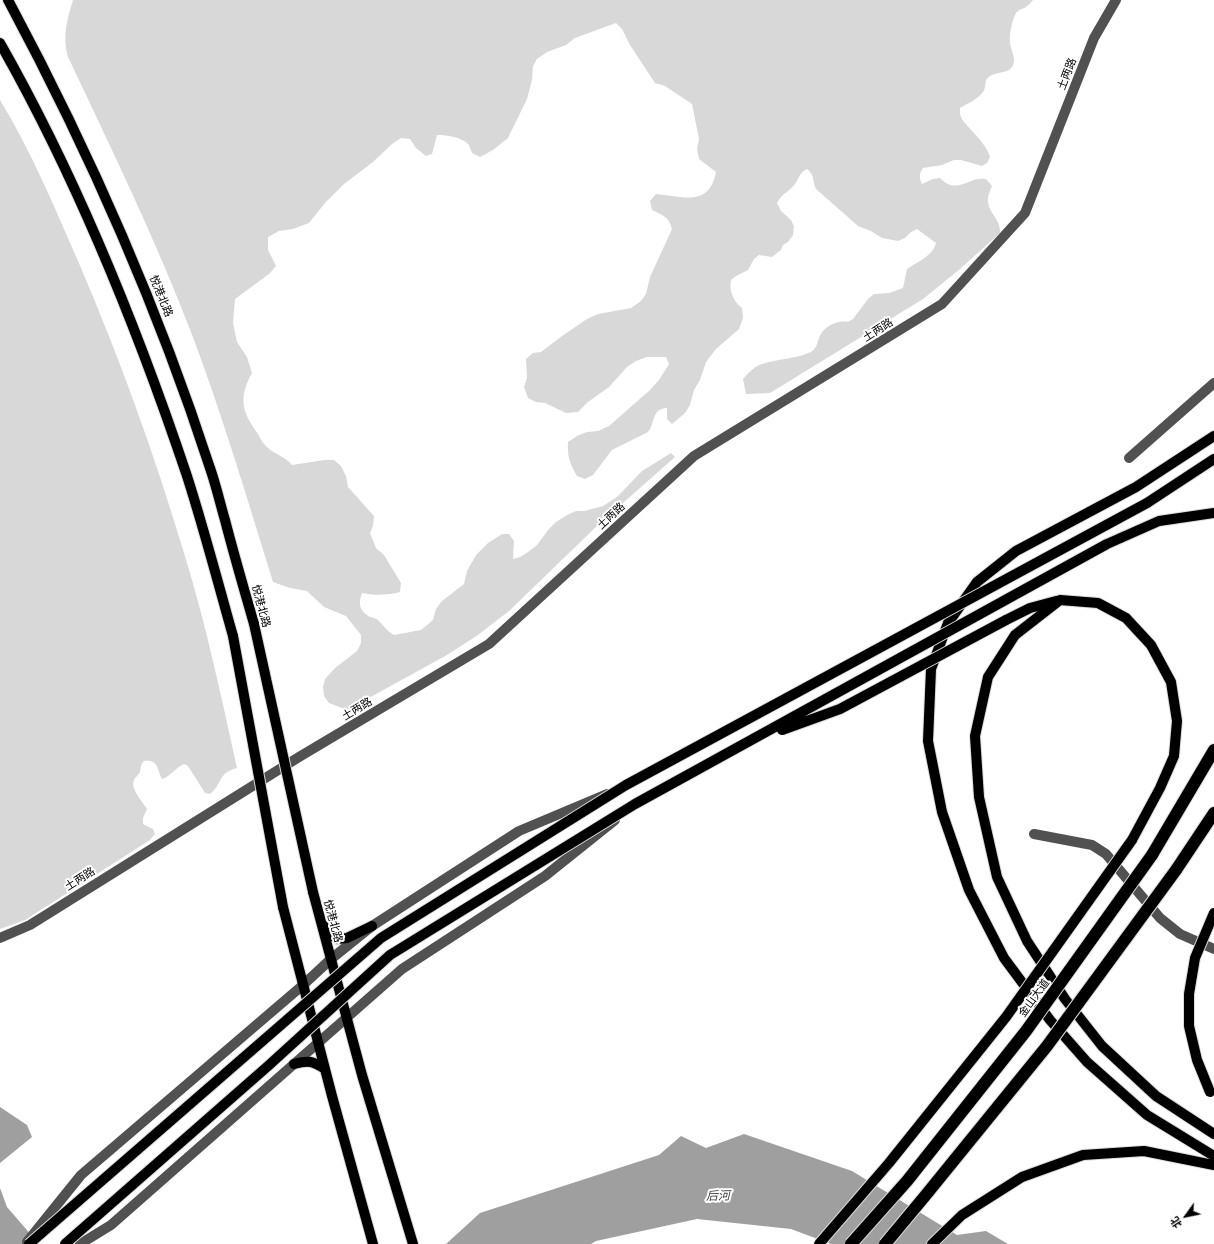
<!DOCTYPE html>
<meta charset="utf-8">
<style>
body{margin:0}
#map{position:relative;width:1214px;height:1244px;overflow:hidden;background:#fff;font-family:"Golos Text","Noto Sans SC",sans-serif}
canvas{display:block}
.north{position:absolute;left:1166px;top:1196px;width:40px;height:40px;-webkit-text-stroke:3px #fff;paint-order:stroke;rotate:237deg;font-size:11px;font-weight:700;line-height:16px;text-align:center;color:#000}
.north::after{content:'';display:block;margin:auto;width:14px;height:18px;background:#000;clip-path:polygon(50% 0,100% 100%,50% 72%,0 100%)}
</style>
<div id="map">
<canvas width="1214" height="1244"></canvas>
<div class="north">北</div>
</div>
<script>
const g = document.querySelector('canvas').getContext('2d');
g.lineJoin = 'round';
function paint(path, color) { g.fillStyle = color; g.fill(path, 'evenodd'); }
function trace(path, color, width, dash) { g.strokeStyle = color; g.lineWidth = width; g.lineCap = dash ? 'butt' : 'round'; g.setLineDash(dash || []); g.stroke(path); }
function write(font, color, halo, rows, align = 'center') {
  g.font = font + ' "Golos Text","Noto Sans SC",sans-serif'; g.lineWidth = 4; g.setLineDash([]); g.textBaseline = 'middle'; g.strokeStyle = halo; g.fillStyle = color; for (const [text, x, y, turn = 0] of rows) {
    g.save(); g.translate(x, y); g.rotate((+turn || 0) * Math.PI / 180); g.textAlign = isNaN(turn) ? turn : align; if (halo) g.strokeText(text, 0, 0); g.fillText(text, 0, 0); g.restore();
  }
}
const green = new Path2D(`
 M73,0H1033C1031,2 1029,5 1026,7C1023,9 1019,9 1016,13C1012,20 1009,35 1010,43C1011,51 1017,60 1012,67C1009,73 996,72 990,76C983,80 987,87 983,92C978,99 967,104 960,108C959,120 965,122 971,130C979,138 987,147 990,157L987,163L982,166L961,160H954L942,165L923,168C919,173 919,178 922,184L933,179L940,178C958,196 967,176 986,179L992,186C990,191 987,197 988,202C989,213 1001,220 1000,233L960,269L923,299L770,393L746,394L743,379C748,373 755,366 762,364C778,359 795,359 811,352C818,348 817,340 821,334C826,325 839,320 848,322L853,319L868,299L874,294L889,293L903,288L907,269C917,262 933,256 936,243L917,229L911,232L905,238L898,241L882,238L871,231L858,226L816,189C812,181 815,175 807,169C799,173 800,177 795,184C789,192 783,192 777,203L781,211L791,220L794,226L793,235L788,242L783,245L781,250L772,257L759,255L754,259L748,270L736,276L731,280C729,291 733,301 742,308L743,318L739,329L716,349L706,362L700,380L694,390L690,405L685,413L672,424L667,419V408C651,409 656,422 648,432L612,450L593,475L585,479L577,476C570,464 567,456 568,442L577,436L587,432L598,431L609,426L650,390L659,380L669,364L666,357H647L636,361L627,367L609,387L588,402L578,412L566,413L545,403L536,402L528,398L524,387L527,378L526,359L533,353L541,352L562,336L587,319L598,314L631,308L641,301L646,294L650,277L672,229C669,217 663,215 652,210L650,201L656,194C682,196 709,208 716,172L699,159L697,149L699,139L692,104L665,86L655,83L630,45L622,29L616,23L575,38L566,45L547,52L537,59L533,66L532,80L527,99L508,138L493,150L480,157L472,153C471,151 470,146 468,144C461,137 447,135 437,135L432,154L426,156L416,148L410,139L401,138L392,144L373,162L344,184L325,203L309,223L293,229L279,231L268,237V250L276,266L269,274L235,299L233,323L237,342L247,357L252,373C238,398 242,412 258,434C260,438 263,444 267,447C275,455 285,456 292,465L324,460H334L341,466L346,476L348,487L374,516L373,526L370,533L376,548L384,555L401,583L400,592C388,595 375,596 362,593C359,601 358,609 367,615C370,618 375,617 378,620C384,626 386,630 394,635L421,630L433,620L436,609L442,601L464,584L467,571L476,555L488,543L502,534H509L514,541L513,559L520,557L528,552L537,545L548,530L556,522L567,515L576,511H584L603,506L617,497L642,471L671,453L675,457L597,526L509,611L478,635L447,655L347,710L329,703L324,696L323,687L325,679L335,668L357,651L361,643V635L346,616L324,607L307,591L290,588L273,582C247,498 222,414 191,332C155,238 111,148 68,57C62,37 67,20 73,0Z
 M0,100C31,151 54,206 78,261C119,356 154,453 184,553C206,624 221,696 237,768C217,773 223,784 210,794L205,793L188,766L184,764C175,768 171,776 162,779C157,769 158,759 144,761C140,765 141,768 140,772C138,776 135,777 134,780C130,789 143,802 147,809L143,818V824L153,829L155,834L150,840L25,920L0,929Z`);
const water = new Path2D(`
 M0,1107L27,1125L32,1137L0,1163Z
 M744,1134L852,1171L957,1235L986,1231L1008,1244H831L791,1229L697,1219L596,1241L591,1244H446L480,1213L659,1155L681,1136L706,1148Z
 M0,1188L7,1207L39,1244H0Z`);
const minor = new Path2D(`
 M1129,458L1214,383
 M1034,834L1092,845L1106,854L1160,918L1180,934L1214,949
 M0,938L30,925L299,757L489,644L694,456L942,304L1025,213L1094,38L1116,0
 M27,1242L81,1175L303,985L331,959L372,926L519,831L607,794
 M80,1244L111,1225L402,969L545,876L615,820`);
const major = new Path2D(`
 M8,0C89,151 157,305 210,468C216,485 220,503 225,520C234,555 244,589 254,624
 M0,43C78,180 137,327 187,476C204,529 218,583 233,636
 M1214,436L1136,487L1016,551L977,582L948,623L931,669L928,741L942,812L969,890L1004,958L1050,1020L1087,1062L1147,1115L1214,1156
 M1147,503L1214,459
 M1006,620L1030,608L1056,601
 M1132,840L1160,788L1174,756L1177,721L1171,682L1151,645L1126,618L1098,603L1060,600L1015,635L988,677L975,736L979,797L997,877L1027,941L1065,999L1102,1046L1156,1096L1214,1134
 M313,892L362,1075L413,1244
 M283,907L332,1096L373,1244
 M323,925L328,932L337,939L347,938L372,926
 M294,1064C309,1060 313,1061 325,1069
 M932,1244L962,1215L1022,1177L1083,1155L1144,1151L1214,1165`);
const highway = new Path2D(`
 M1152,855L1214,750
 M1176,870L1214,813`);
const majorBridge = new Path2D(`
 M254,624L313,892
 M233,636L283,907
 M782,730L840,709L1006,620
 M1210,1092L1197,1060L1189,1026V994L1195,958L1214,913
 M29,1244L381,938L626,785L1147,503
 M65,1244L268,1066L390,955L635,804L1107,544L1159,521L1214,513
 M819,1244L889,1163L1006,1017L1132,840`);
const highwayBridge = new Path2D(`
 M851,1244L907,1181L1026,1031L1152,855
 M885,1244L925,1196L1047,1046L1176,870`);
const streetNames = [
 ["土两路",1067,74,-69],
 ["悦港北路",161,296,68],
 ["土两路",878,330,-32],
 ["土两路",611,516,-43],
 ["悦港北路",261,606,75],
 ["土两路",357,709,-31],
 ["土两路",80,879,-32],
 ["悦港北路",333,921,75],
 ["金山大道",1034,998,-54]
];
const waterNames = [
 ["后河",718,1196,-1]
];
paint(green, '#d8d8d8');
paint(water, '#9f9f9f');
trace(major, '#dbdbdb', 12);
trace(highway, '#dbdbdb', 14);
trace(minor, '#515151', 10);
trace(major, '#000', 10);
trace(highway, '#000', 12);
trace(majorBridge, '#dbdbdb', 12, []);
trace(highwayBridge, '#dbdbdb', 14, []);
trace(majorBridge, '#000', 10);
trace(highwayBridge, '#000', 12);
write('11px', '#000', '#fff', streetNames);
write('italic 12px', '#404040', '#fff', waterNames);
</script>
